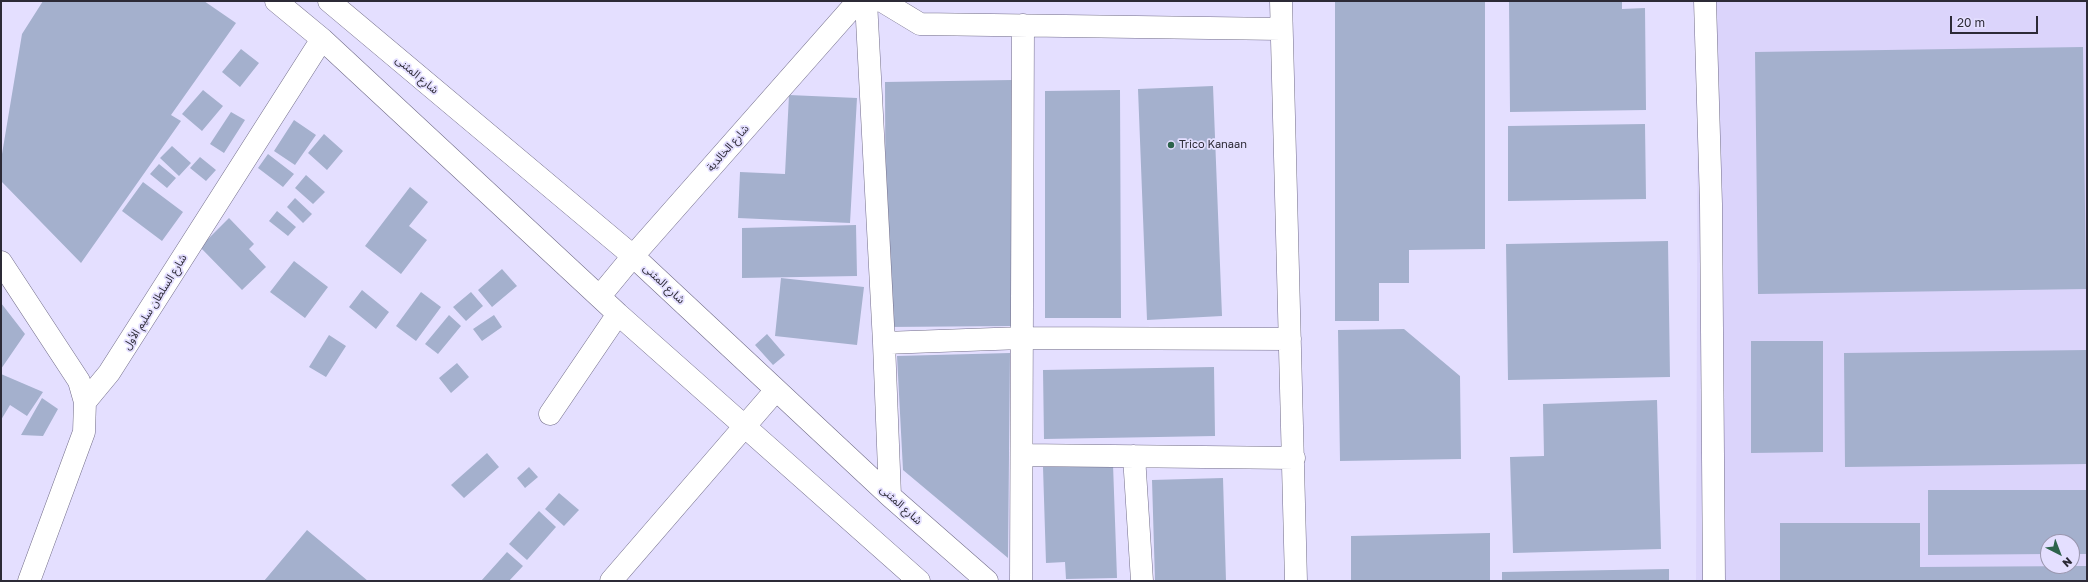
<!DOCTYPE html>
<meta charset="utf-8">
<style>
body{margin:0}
#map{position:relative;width:2088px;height:582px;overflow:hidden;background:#e4dfff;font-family:"Golos Text",sans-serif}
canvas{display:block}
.frame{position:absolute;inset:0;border:2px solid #2c2a36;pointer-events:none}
.north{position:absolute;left:2040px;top:534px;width:40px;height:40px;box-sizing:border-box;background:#e4dfff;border:1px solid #9a97af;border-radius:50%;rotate:138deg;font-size:11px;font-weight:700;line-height:16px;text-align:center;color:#2c2a36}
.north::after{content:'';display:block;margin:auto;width:14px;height:18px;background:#2c634b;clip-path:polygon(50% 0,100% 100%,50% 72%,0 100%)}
.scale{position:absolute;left:1950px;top:16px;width:88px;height:18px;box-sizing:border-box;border:2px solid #2c2a36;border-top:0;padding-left:5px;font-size:12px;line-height:14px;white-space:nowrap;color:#2c2a36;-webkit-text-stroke:3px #e4dfff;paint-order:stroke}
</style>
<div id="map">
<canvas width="2088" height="582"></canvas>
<div class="frame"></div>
<div class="north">N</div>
<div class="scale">20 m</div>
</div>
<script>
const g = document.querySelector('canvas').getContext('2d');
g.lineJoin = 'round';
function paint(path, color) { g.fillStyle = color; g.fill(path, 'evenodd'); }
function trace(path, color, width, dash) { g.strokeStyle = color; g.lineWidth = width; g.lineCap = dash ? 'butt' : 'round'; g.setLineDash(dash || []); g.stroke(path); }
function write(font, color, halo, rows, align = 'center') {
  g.font = font + ' "Golos Text","Noto Sans Arabic",sans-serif'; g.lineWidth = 3.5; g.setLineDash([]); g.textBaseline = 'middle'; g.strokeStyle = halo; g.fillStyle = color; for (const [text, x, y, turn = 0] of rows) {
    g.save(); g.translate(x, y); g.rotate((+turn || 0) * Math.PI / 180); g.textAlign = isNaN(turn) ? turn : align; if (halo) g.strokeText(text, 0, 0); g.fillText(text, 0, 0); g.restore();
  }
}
const built = new Path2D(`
 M1698,1H2087V581H1696ZM2048,542H2072V566H2048Z`);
const building = new Path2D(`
 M43,1H204L236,23L171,115L181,121L81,263L1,181V160L22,34Z
 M1335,1H1485V249L1409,250V283H1379V321H1335Z
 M1509,1H1622V9L1645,8L1646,110L1510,112Z
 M2083,47L2086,289L1758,294L1755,52Z
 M241,49L259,63L240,87L222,72Z
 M1012,80L1014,326L886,327L885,82Z
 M1213,86L1222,316L1147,320L1138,89Z
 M203,90L223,106L202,131L182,114Z
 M1120,90L1121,318H1045V91Z
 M789,95L857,98L850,223L738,218L740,172L785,174Z
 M231,112L245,120L224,153L210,144Z
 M294,120L316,135L295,165L274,151Z
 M1645,124L1646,199L1508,201V126Z
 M324,134L343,151L327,170L308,153Z
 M172,146L191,163L179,176L160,158Z
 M268,154L294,174L283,187L258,168Z
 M200,157L216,170L206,181L190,168Z
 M159,164L176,178L167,188L150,174Z
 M306,175L325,192L313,204L295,188Z
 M143,182L183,212L162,241L122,211Z
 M410,187L428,202L409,226L427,240L401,274L365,246Z
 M295,198L312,214L303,223L287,207Z
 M277,211L296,227L288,236L269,221Z
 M229,218L254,244L249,249L266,267L242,290L200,247Z
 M856,225L857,276L742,278V228Z
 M1668,241L1670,377L1508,380L1506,244Z
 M294,261L328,287L305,318L270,292Z
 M502,269L517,286L492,307L478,290Z
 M781,278L864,287L857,345L775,336Z
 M362,290L389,312L376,329L349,307Z
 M421,292L441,307L416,341L396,326Z
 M471,292L483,306L466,321L453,307Z
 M1,303L25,334L1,369Z
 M449,315L461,326L438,354L425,344Z
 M494,315L502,327L482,341L473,329Z
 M1404,329L1460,376L1461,459L1340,461L1338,330Z
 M767,334L785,355L773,365L755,345Z
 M329,335L346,346L326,377L309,367Z
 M1751,341H1823V452L1751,453Z
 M2087,350V464L1845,467L1844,353Z
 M1010,353L1008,558L903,470L897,356Z
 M457,363L469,377L451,393L439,378Z
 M1214,367L1215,436L1044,439L1043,370Z
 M1,374L43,392L27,416L10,405L1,420Z
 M42,398L58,409L43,436L21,435Z
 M1657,400L1661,549L1513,553L1510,457L1544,456L1543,404Z
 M487,453L499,467L464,498L451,485Z
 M1113,464L1117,578L1066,579L1065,562L1046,563L1043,467Z
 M529,467L538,477L525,488L517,478Z
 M1223,478L1226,581H1155L1152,480Z
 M1928,490H2087V554H2072V542H2048V554L1928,555Z
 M559,493L579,510L564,526L545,509Z
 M539,511L556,527L527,560L509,544Z
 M1780,523H1920V567L2087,566V581H1780Z
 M307,530L368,581H264Z
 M1490,533V581H1351V536Z
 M507,552L523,566L509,581H481Z
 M1669,569V581H1502V572Z`);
const minor = new Path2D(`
 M276,1L322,39L618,314L919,581
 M329,1L633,256L890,496L987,581
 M866,1L884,343L890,496
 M882,1L920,24L1281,29
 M1281,1L1296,581
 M1705,1L1711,204L1714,581
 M1,262L79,381L85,402L84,432L29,581
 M600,296L633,256L858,1
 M884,343L1022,338L1290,339
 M85,402L109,373L322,39
 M550,414L618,314
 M1022,455L1294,458
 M1134,456L1142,581
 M611,581L776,390
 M1021,581L1023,25`);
const markers = [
 [1171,145,4,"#2c634b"]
];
const streetNames = [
 ["شارع المثنى",417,75,40],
 ["شارع الخالدية",728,148,-49],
 ["شارع المثنى",664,284,43],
 ["شارع السلطان سليم الأول",155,302,-58],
 ["شارع المثنى",901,505,42]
];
const poiNames = [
 ["Trico Kanaan",1179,145]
];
paint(built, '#dbd4fb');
paint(building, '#a4b0cd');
trace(minor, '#726d89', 23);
trace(minor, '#fff', 22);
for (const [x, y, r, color] of markers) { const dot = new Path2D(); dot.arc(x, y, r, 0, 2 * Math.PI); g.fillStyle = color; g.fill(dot); trace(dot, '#e4dfff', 1.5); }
write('11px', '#2c2a36', '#e4dfff', streetNames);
write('11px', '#2c2a36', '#e4dfff', poiNames, 'left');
</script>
